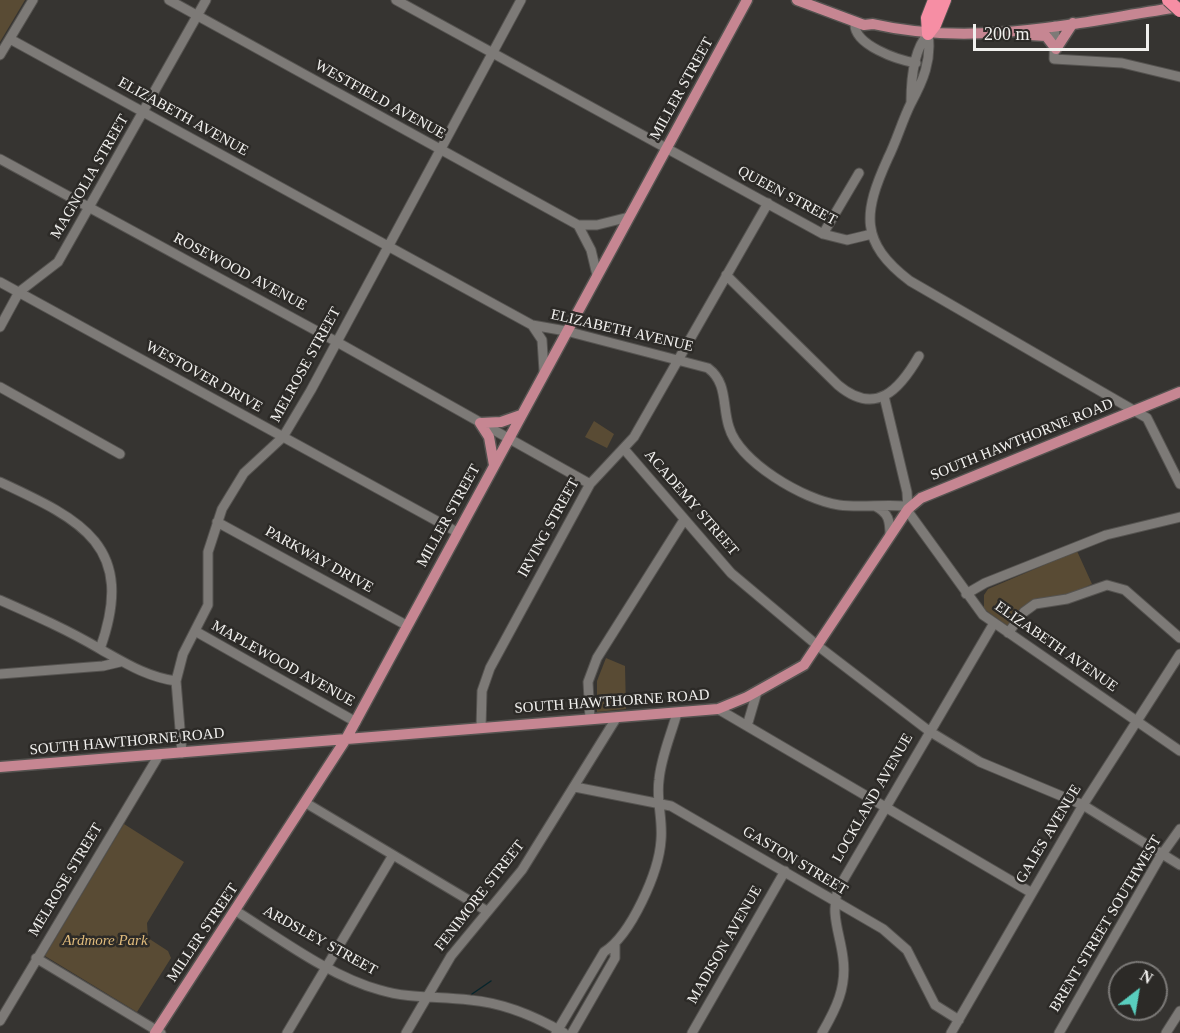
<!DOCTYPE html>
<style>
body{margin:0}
#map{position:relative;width:1180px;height:1033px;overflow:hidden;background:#363431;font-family:Georgia,serif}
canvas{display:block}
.north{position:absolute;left:1108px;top:961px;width:60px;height:60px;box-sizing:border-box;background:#2c2a27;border:2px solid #7b7977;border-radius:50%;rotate:31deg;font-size:16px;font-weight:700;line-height:24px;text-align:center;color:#f1f0ee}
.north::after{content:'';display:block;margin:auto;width:21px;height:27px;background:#59cebe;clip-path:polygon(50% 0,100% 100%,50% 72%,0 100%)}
.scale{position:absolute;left:973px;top:24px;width:176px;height:27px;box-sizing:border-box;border:3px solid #f1f0ee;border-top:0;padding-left:8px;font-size:18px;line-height:21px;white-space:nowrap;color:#f1f0ee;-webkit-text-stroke:4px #2c2a27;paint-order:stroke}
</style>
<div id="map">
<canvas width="1180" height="1033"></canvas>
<div class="north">N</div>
<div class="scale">200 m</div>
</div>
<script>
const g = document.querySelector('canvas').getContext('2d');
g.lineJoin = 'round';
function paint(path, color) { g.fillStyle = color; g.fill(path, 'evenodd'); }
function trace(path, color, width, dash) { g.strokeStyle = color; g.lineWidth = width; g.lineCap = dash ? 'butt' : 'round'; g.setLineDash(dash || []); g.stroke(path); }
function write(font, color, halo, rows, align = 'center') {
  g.font = font + ' Georgia,serif'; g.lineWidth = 5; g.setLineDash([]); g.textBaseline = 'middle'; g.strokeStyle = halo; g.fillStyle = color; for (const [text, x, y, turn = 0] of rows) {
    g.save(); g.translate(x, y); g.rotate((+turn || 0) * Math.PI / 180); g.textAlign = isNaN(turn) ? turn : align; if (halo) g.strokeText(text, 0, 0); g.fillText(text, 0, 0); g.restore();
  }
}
const green = new Path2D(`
 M0,0H25L0,42Z
 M594,421L614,434L607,448L585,437Z
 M1077,551L1092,584L1070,594L1051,598L1008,626L984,609V595L988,589Z
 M606,658L625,666L626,709L597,712V681Z
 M124,824L184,862L147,923L148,938L168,951L171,958L137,1012L45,956Z`);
const stream = new Path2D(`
 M472,994L491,981`);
const minor = new Path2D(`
 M169,0L578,225H597L629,217
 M396,0L823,234L847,240L872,234
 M855,23C853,45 898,60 916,63
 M1055,26L1054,59L1122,63L1180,77
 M928,34C932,60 923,81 911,103C902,121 897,140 888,158C863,213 859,242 910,281L1147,418L1180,484
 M10,39L532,325L566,331L708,368C728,383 722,406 729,427C739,462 804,500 839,505C861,508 882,504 904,506L983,615L1180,751
 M0,55L33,0
 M911,103C911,81 913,50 928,34
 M0,159L337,342L590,484
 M578,225L591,250L597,275
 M823,234L859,173
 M726,275L838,385C876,417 900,389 919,356
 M0,282L457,532
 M532,325L542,340L544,371
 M0,327L19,292L58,262L206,0
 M0,387L120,454
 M884,396L907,492L908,509
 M624,449L731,573L818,646L929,731L980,762L1083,805L1180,865
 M0,482C82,520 137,546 100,649
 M875,506C889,513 890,521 890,536
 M217,522L406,625
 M966,594L985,583L1106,535L1180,517
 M0,600C34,615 68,630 100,649C125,663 147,677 176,681
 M195,631L356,722
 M1008,633L1024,612L1035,604L1067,599L1107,585L1125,590L1180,638
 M0,674L103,666L120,662
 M718,709L1032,893
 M590,719L588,682L597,658L684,520
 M747,726L757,692
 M481,728L482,691L490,668L590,484L634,437L768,203
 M182,753L176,681L183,654L208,605V552L222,509L244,473L283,437L311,390L521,0
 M575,787L671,806L883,929L907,950L935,1005L959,1020
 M306,803L487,911
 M236,911C279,938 331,977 380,990C410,999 439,996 470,1000C505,1003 535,1016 564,1033
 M36,958L161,1033
 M0,1021L159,755
 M287,1033L393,855
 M406,1033L451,956L522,870L617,717
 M556,1033L604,952C631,935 659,872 661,840C663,819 656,800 659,780C661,757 671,735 677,713
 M572,1033L615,958V945
 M692,1033L785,871
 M822,1033C836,1009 847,987 843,958C840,933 830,915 838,889L994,623
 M951,1033L1083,805L1180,654
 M1059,1033L1160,857L1180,829
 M1166,1033L1180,1011`);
const major = new Path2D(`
 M797,0L864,25L873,24C977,48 1077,22 1180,7
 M1029,35L1046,36L1056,49
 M1056,49L1073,23
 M480,423L489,437L494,465
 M480,423L501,422L521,415
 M0,767L718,709L747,697L804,665L908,509L921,498L1180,392
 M155,1033L346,739L747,0`);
const highway = new Path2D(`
 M928,34L935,25L945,0
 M928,34L927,18L934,0`);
const highwayBridge = new Path2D(`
 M1168,0L1180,11`);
const streetNames = [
 ["MILLER STREET",682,89,-61],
 ["WESTFIELD AVENUE",380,100,29],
 ["ELIZABETH AVENUE",183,117,29],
 ["MAGNOLIA STREET",90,177,-60],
 ["QUEEN STREET",787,196,28],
 ["ROSEWOOD AVENUE",240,272,28],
 ["ELIZABETH AVENUE",622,331,13],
 ["MELROSE STREET",306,365,-61],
 ["WESTOVER DRIVE",204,377,29],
 ["SOUTH HAWTHORNE ROAD",1022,440,-22],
 ["ACADEMY STREET",691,503,49],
 ["MILLER STREET",449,516,-61],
 ["IRVING STREET",549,528,-61],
 ["PARKWAY DRIVE",319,560,29],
 ["ELIZABETH AVENUE",1056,647,35],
 ["MAPLEWOOD AVENUE",283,664,29],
 ["SOUTH HAWTHORNE ROAD",612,702,-4],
 ["SOUTH HAWTHORNE ROAD",127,742,-5],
 ["LOCKLAND AVENUE",873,798,-60],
 ["GALES AVENUE",1049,834,-59],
 ["GASTON STREET",795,861,31],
 ["MELROSE STREET",66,880,-59],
 ["FENIMORE STREET",480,896,-52],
 ["BRENT STREET SOUTHWEST",1106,924,-59],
 ["MILLER STREET",203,933,-56],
 ["ARDSLEY STREET",320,941,29],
 ["MADISON AVENUE",725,945,-60]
];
const parkNames = [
 ["Ardmore Park",105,941]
];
paint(green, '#594b34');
trace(stream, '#07252c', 1.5);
trace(minor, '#555350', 11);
trace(major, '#555350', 13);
trace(highway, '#555350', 14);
trace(minor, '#7d7a77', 9);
trace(major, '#c68692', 10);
trace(highway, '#f68ea4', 12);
trace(highwayBridge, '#555350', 14, []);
trace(highwayBridge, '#f68ea4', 12);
write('15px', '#f1f0ee', '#2c2a27', streetNames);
write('italic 15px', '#e0bb7c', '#2c2a27', parkNames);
</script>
